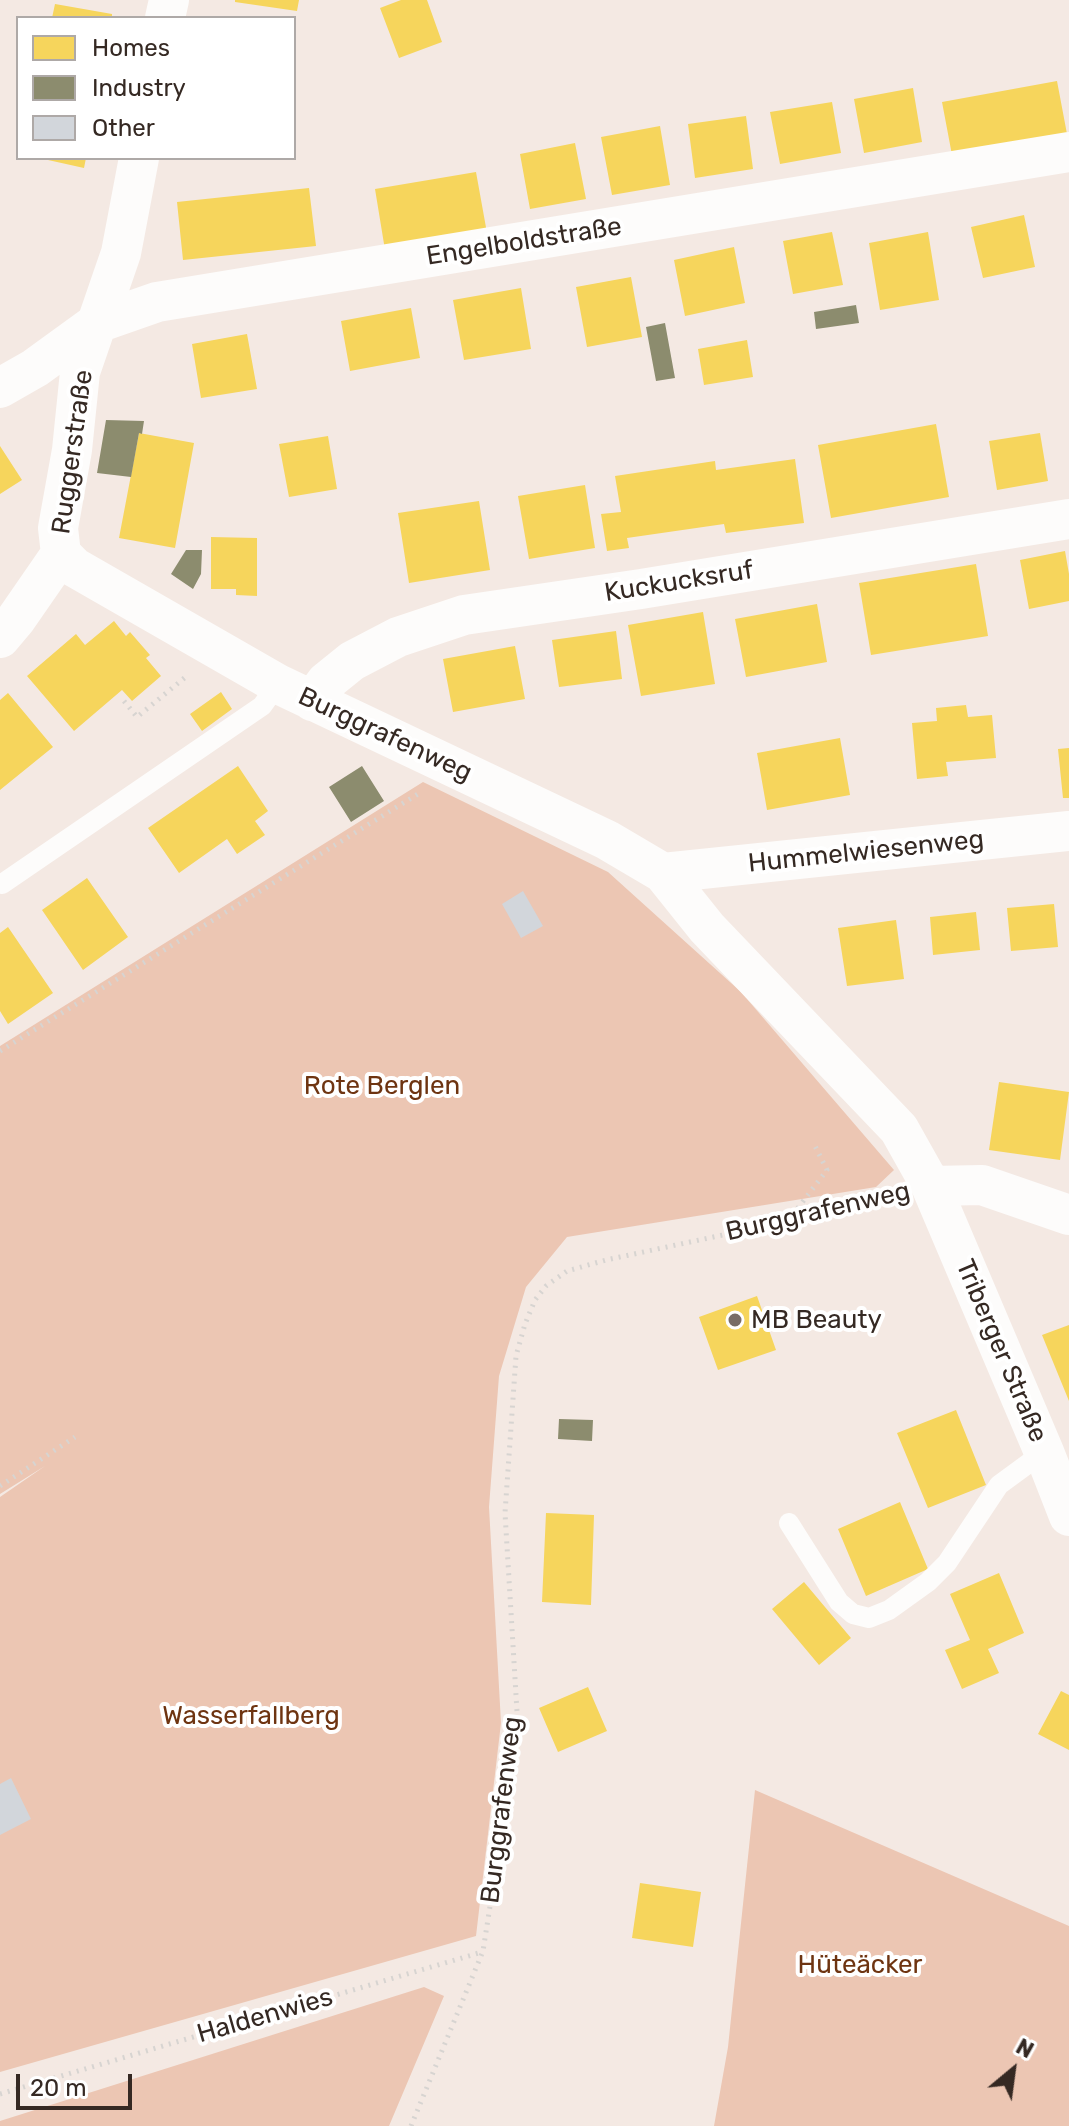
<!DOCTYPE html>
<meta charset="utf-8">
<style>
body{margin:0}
#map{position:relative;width:1069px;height:2126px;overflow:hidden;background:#f4e9e3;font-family:Rubik,sans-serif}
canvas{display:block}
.legend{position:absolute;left:16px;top:16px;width:280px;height:144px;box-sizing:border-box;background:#fff;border:2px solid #aea9a7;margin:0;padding:10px 14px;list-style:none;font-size:24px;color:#352923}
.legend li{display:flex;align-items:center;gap:16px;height:40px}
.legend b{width:40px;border:2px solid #aea9a7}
.north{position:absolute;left:973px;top:2030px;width:80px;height:80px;-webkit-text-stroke:6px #fff;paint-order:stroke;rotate:29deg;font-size:22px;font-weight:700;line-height:32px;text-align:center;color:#352923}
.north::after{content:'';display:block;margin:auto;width:28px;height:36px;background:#352923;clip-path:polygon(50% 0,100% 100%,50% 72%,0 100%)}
.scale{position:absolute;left:16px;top:2074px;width:116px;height:36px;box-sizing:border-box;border:4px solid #352923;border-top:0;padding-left:10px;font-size:24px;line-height:28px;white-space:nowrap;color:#352923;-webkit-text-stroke:6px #fff;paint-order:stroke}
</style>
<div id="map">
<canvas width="1069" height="2126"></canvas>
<ul class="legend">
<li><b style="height:22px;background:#f6d55c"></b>Homes</li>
<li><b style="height:22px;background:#8c8c6e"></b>Industry</li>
<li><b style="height:22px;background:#d2d6db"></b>Other</li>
</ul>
<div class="north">N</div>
<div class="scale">20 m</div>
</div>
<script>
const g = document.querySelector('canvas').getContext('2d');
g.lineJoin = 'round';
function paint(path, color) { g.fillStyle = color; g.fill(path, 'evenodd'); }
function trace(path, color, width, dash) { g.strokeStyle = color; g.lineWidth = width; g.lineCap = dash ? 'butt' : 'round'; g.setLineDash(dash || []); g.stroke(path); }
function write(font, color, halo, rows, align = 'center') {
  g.font = font + ' Rubik,sans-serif'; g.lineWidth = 8; g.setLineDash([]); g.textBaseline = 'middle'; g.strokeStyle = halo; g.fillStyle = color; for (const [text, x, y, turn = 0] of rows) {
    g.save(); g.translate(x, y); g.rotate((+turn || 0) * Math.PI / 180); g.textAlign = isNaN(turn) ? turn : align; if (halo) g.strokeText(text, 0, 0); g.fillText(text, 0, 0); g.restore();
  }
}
const green = new Path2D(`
 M423,782L608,872L741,992L894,1170L876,1187L567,1237L526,1287L499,1376L489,1507L501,1723L476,1936L0,2072V1497L45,1466L0,1494V1046Z
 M755,1790L1069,1926V2126H714L728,2047Z
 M424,1987L444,1996L389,2126H0V2121Z`);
const homes = new Path2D(`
 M235,0H299L297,11L235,2Z
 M401,0H427L442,42L399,58L380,8Z
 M55,4L112,14V18H52Z
 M1057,81L1067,134L952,155L942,102Z
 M913,88L922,142L864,153L854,99Z
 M832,102L841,153L780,164L770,112Z
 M746,116L753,169L695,178L688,124Z
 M660,126L670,185L612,195L601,137Z
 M575,143L586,199L530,209L520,154Z
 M39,158H86L84,168Z
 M476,172L487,233L385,250L375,189Z
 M309,188L316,246L183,260L177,202Z
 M1024,215L1035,267L983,278L971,227Z
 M832,232L843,285L793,294L783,241Z
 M928,232L939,300L880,310L869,243Z
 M734,247L745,303L685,316L674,260Z
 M631,277L642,337L587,347L576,287Z
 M521,288L531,349L464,360L453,300Z
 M411,308L420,358L350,371L341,321Z
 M247,334L257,389L201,398L192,344Z
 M747,340L753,377L704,385L698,349Z
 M936,424L949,497L831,518L818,445Z
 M139,433L194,443L175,548L119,538Z
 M1040,433L1048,481L997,490L989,441Z
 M328,436L337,489L289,497L279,444Z
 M0,446L22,480L0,494Z
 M795,459L804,523L726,533L724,524L627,538L629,548L607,551L601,514L621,512L615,476L715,461L716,470Z
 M585,485L595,548L529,559L518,496Z
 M479,501L490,570L409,583L398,513Z
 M211,537L257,538V596L236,595V589H211Z
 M1065,551L1069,574V601L1029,609L1020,560Z
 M976,564L988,636L871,655L859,583Z
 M817,604L827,662L746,677L735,619Z
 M703,612L715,684L641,696L628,625Z
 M114,621L126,636L130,632L150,655L146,658L161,676L132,701L122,690L74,731L27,676L76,634L85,645Z
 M616,631L622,679L559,687L552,640Z
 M515,646L525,699L453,712L443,659Z
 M221,692L232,709L202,731L190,714Z
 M8,693L53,747L0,790V700Z
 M966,705L968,717L992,715L996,758L946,762L948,776L917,779L912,723L937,721L936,708Z
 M840,738L850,795L767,810L757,753Z
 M1069,748V798H1063L1058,749Z
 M238,766L268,811L255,821L265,835L237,854L227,839L179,873L148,828Z
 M87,878L128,937L83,970L42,910Z
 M1054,904L1058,947L1011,951L1007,908Z
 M976,912L980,950L933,955L930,917Z
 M896,920L904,979L847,986L838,928Z
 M8,927L53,993L8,1024L0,1011V933Z
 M999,1082L1069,1092L1060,1160L989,1150Z
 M757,1296L776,1350L718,1370L699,1317Z
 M1069,1325V1401L1042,1335Z
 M956,1410L986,1485L928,1508L897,1433Z
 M900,1502L928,1569L866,1596L838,1529Z
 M546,1513L594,1515L591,1605L542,1602Z
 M999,1573L1024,1633L988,1649L999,1673L962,1689L945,1650L970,1640L950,1594Z
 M804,1582L851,1638L819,1665L772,1609Z
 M588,1687L607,1731L558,1752L539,1708Z
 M1061,1691L1069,1695V1750L1038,1734Z
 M640,1883L701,1892L693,1947L632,1938Z`);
const industry = new Path2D(`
 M856,305L859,323L816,329L814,312Z
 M665,323L675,378L656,381L646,327Z
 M106,420L144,421L142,434L139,433L131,477L97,473Z
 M186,550H202L201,574L193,589L171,574Z
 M362,766L384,801L351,822L329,787Z
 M559,1419L593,1420L592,1441L558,1439Z`);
const building = new Path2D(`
 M523,891L543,926L521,938L502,904Z
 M11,1778L31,1819L0,1835V1784Z`);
const path = new Path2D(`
 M124,701L137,717L188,675
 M0,1051L418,794
 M788,1221L827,1170L814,1144
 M0,1486L75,1437
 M0,2094L482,1952
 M411,2126L483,1951L518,1728L505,1513L516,1356L525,1324L535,1300L546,1286L567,1271L606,1260L788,1221L891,1195`);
const service = new Path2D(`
 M2,884L262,706L278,684
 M789,1523L839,1602L853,1614L869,1618L889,1610L928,1582L947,1563L999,1485L1044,1452`);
const minor = new Path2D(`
 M165,18L169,0
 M0,388L35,368L97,323L157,302L1069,152
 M61,554L74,567L278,684L607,840L663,873L707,928L899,1129L931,1186L1044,1452L1069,1516
 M0,638L16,619L61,554L58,528L72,450L80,372L121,253L139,158
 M312,701L326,682L352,661L398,637L464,615L641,589L1069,519
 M663,873L1069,831
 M931,1186L982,1185L1069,1215`);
const markers = [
 [735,1320,8,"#786c66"]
];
const streetNames = [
 ["Engelboldstraße",524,242,-9],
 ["Ruggerstraße",73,452,-82],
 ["Kuckucksruf",679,582,-9],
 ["Burggrafenweg",385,735,25],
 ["Hummelwiesenweg",866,852,-6],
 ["Burggrafenweg",818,1212,-13],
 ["Triberger Straße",1001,1351,67],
 ["Burggrafenweg",502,1810,-83],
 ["Haldenwies",265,2016,-16]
];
const parkNames = [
 ["Rote Berglen",382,1086],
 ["Wasserfallberg",251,1716],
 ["Hüteäcker",860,1965]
];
const poiNames = [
 ["MB Beauty",751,1320]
];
paint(green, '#ecc6b3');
paint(homes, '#f6d55c');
paint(industry, '#8c8c6e');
paint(building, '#d2d6db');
trace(path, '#d7d4d1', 5, [2, 6]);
trace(service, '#fdfcfb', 20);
trace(minor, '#fdfcfb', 40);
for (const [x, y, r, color] of markers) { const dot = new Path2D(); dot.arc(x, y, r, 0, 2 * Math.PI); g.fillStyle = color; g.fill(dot); trace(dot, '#fff', 3); }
write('26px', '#352923', '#fff', streetNames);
write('26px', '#6e3411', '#fff', parkNames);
write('26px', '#352923', '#fff', poiNames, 'left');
</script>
